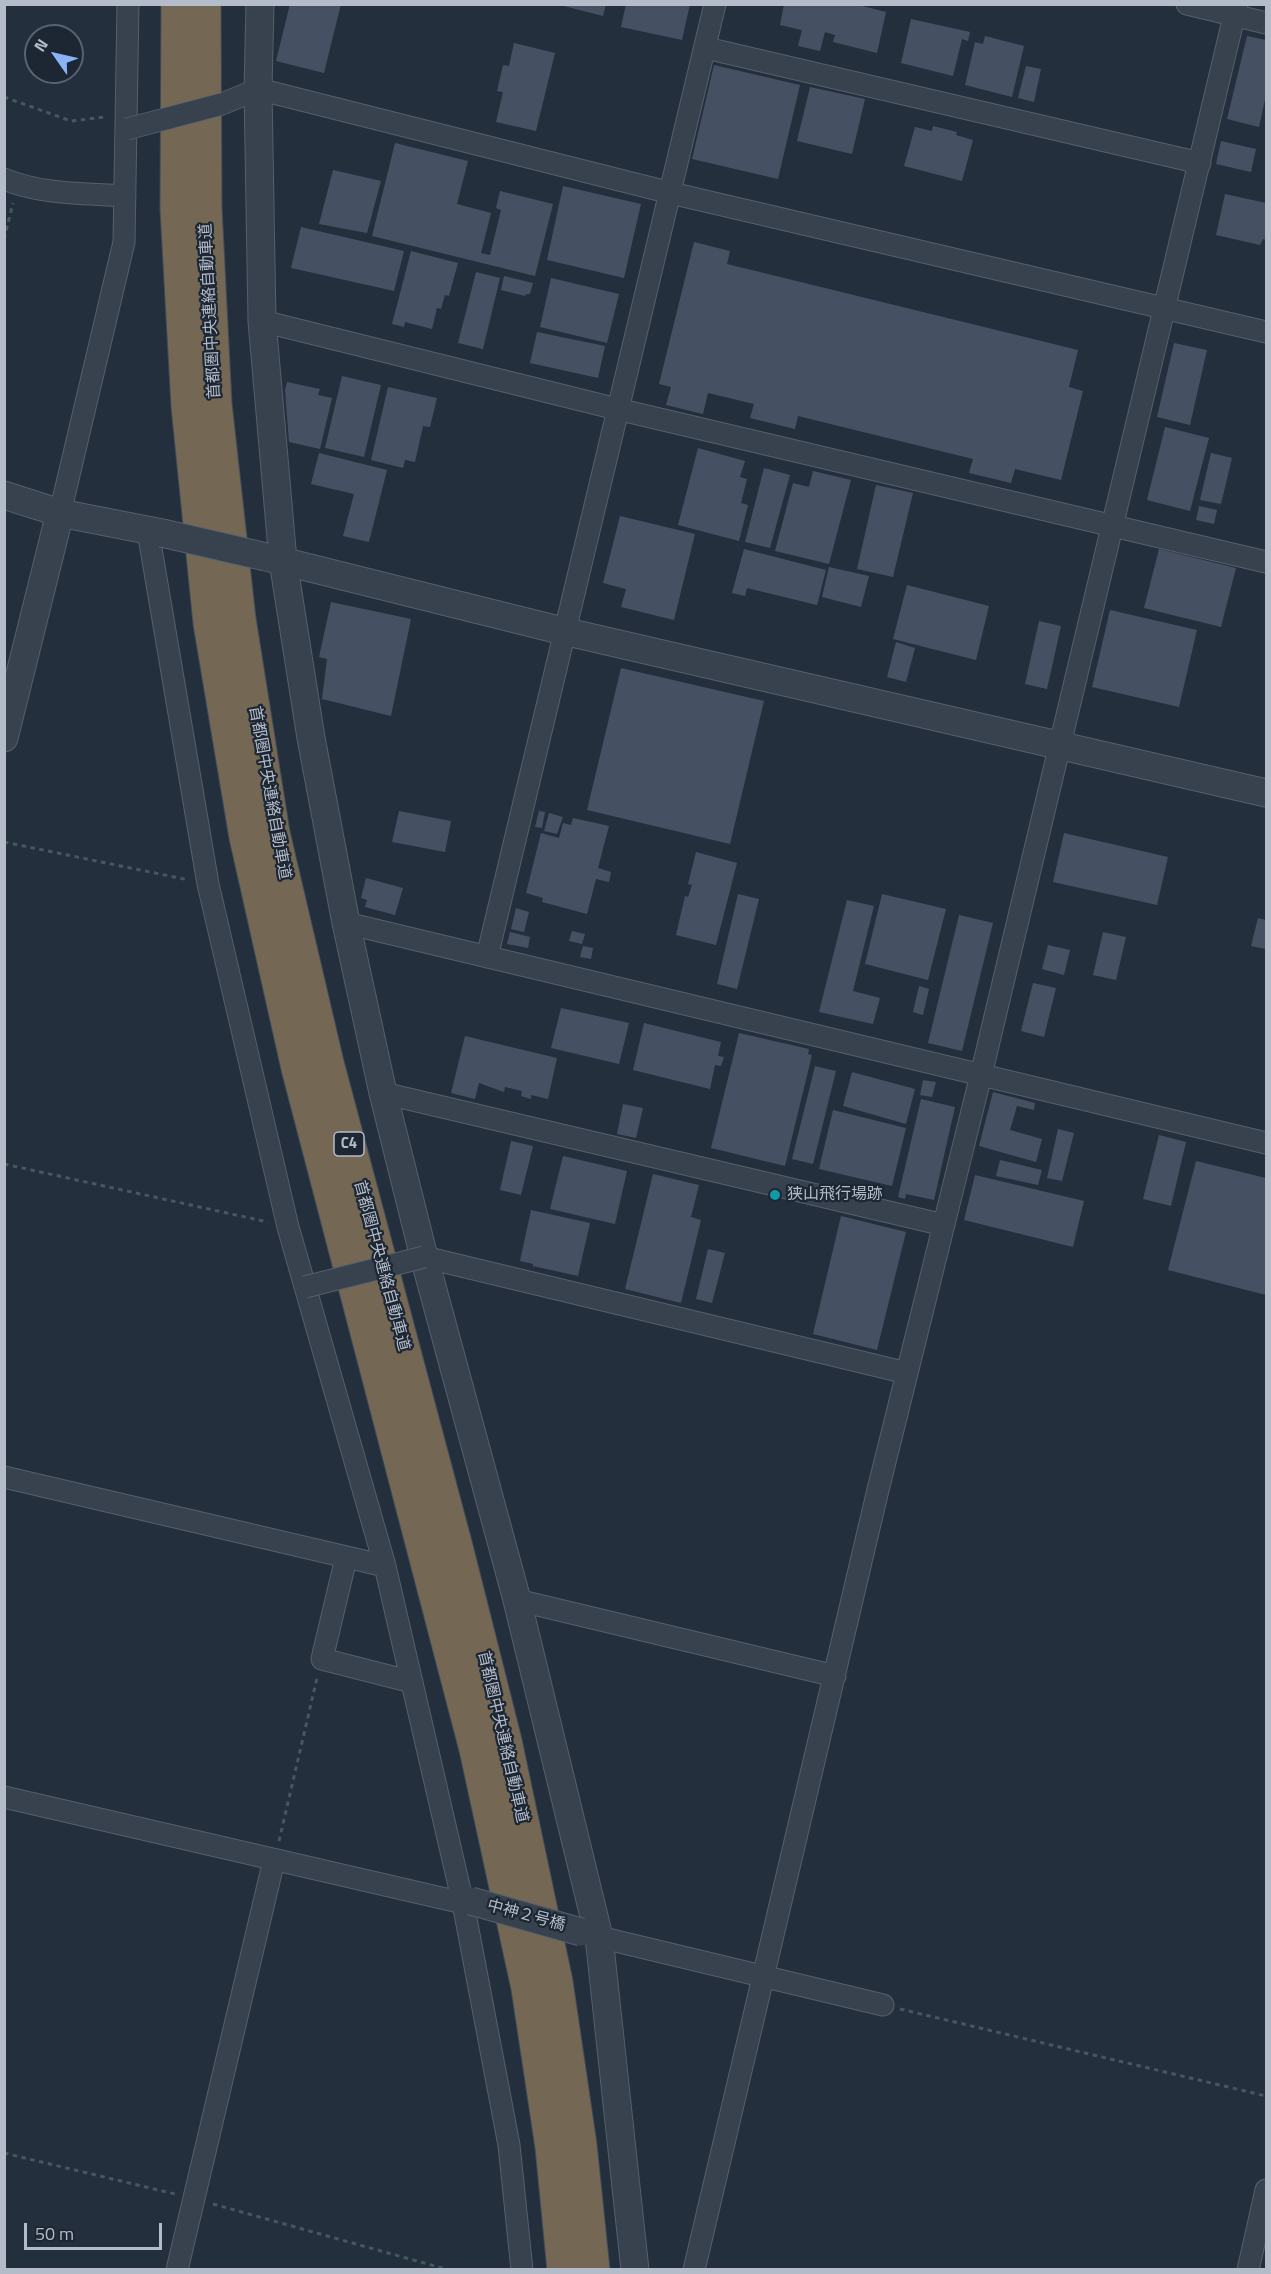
<!DOCTYPE html>
<meta charset="utf-8">
<style>
body{margin:0}
#map{position:relative;width:1271px;height:2274px;overflow:hidden;background:#242f3e;font-family:"Titillium Web",sans-serif}
canvas{display:block}
.frame{position:absolute;inset:0;border:6px solid #b4bcc9;pointer-events:none}
.north{position:absolute;left:24px;top:24px;width:60px;height:60px;box-sizing:border-box;background:#1d2633;border:2px solid #59626f;border-radius:50%;rotate:304deg;font-size:16px;font-weight:700;line-height:24px;text-align:center;color:#b4bcc9}
.north::after{content:'';display:block;margin:auto;width:21px;height:27px;background:#8ab4f8;clip-path:polygon(50% 0,100% 100%,50% 72%,0 100%)}
.scale{position:absolute;left:24px;top:2223px;width:138px;height:27px;box-sizing:border-box;border:3px solid #b4bcc9;border-top:0;padding-left:8px;font-size:18px;line-height:21px;white-space:nowrap;color:#b4bcc9;-webkit-text-stroke:4px #1d2633;paint-order:stroke}
</style>
<div id="map">
<canvas width="1271" height="2274"></canvas>
<div class="frame"></div>
<div class="north">N</div>
<div class="scale">50 m</div>
</div>
<script>
const g = document.querySelector('canvas').getContext('2d');
g.lineJoin = 'round';
function paint(path, color) { g.fillStyle = color; g.fill(path, 'evenodd'); }
function trace(path, color, width, dash) { g.strokeStyle = color; g.lineWidth = width; g.lineCap = dash ? 'butt' : 'round'; g.setLineDash(dash || []); g.stroke(path); }
function write(font, color, halo, rows, align = 'center') {
  g.font = font + ' "Titillium Web","Noto Sans JP",sans-serif'; g.lineWidth = 4.5; g.setLineDash([]); g.textBaseline = 'middle'; g.strokeStyle = halo; g.fillStyle = color; for (const [text, x, y, turn = 0] of rows) {
    g.save(); g.translate(x, y); g.rotate((+turn || 0) * Math.PI / 180); g.textAlign = isNaN(turn) ? turn : align; if (halo) g.strokeText(text, 0, 0); g.fillText(text, 0, 0); g.restore();
  }
}
const building = new Path2D(`
 M290,4H341L324,73L276,61Z
 M556,4H606L603,16Z
 M626,4H690L682,40L621,27Z
 M784,4H855L886,12L877,53L833,42L835,35L825,32L820,51L798,46L802,30L780,25Z
 M911,19L970,32L968,41L962,39L953,76L901,63Z
 M985,36L1024,46L1012,97L965,85L975,42L983,44Z
 M1247,36L1266,40V95L1259,127L1227,119Z
 M514,43L555,53L536,131L496,122L503,92L497,91L503,65L509,66Z
 M714,65L800,85L778,179L692,159Z
 M1026,66L1041,69L1034,102L1018,98Z
 M810,87L865,99L852,154L797,141Z
 M933,126L957,132L956,135L973,140L962,181L904,166L915,127L932,131Z
 M1221,141L1256,149L1251,172L1216,164Z
 M395,143L468,161L457,204L491,213L481,253L490,255L501,210L496,208L500,191L553,204L535,276L372,236Z
 M333,170L381,181L367,233L319,224Z
 M563,186L641,204L624,278L547,260Z
 M1225,194L1266,203V240L1263,239L1260,245L1216,235Z
 M301,227L404,251L394,291L291,268Z
 M694,242L730,251L727,264L1078,350L1069,387L1083,391L1061,480L1015,469L1011,483L969,473L973,459L798,416L795,429L750,418L754,404L708,393L703,414L666,405L671,387L659,384Z
 M411,251L458,263L449,296L445,295L441,309L437,308L432,329L405,322L404,327L392,324Z
 M476,272L500,278L483,349L458,343Z
 M504,276L533,283L530,294H526L525,296L501,290Z
 M551,278L619,294L607,343L540,327Z
 M537,332L605,346L598,378L530,363Z
 M1174,343L1207,350L1190,425L1157,417Z
 M342,376L381,385L364,457L325,448Z
 M287,382L320,389L318,395L332,398L320,449L289,442L285,390Z
 M388,387L437,398L430,427L423,426L415,462L405,460L403,468L371,460Z
 M1165,427L1209,438L1190,511L1147,500Z
 M698,448L745,461L740,477L747,479L741,503L748,505L739,541L678,525Z
 M319,453L387,470L369,542L343,536L354,494L311,484Z
 M1211,453L1232,458L1221,504L1200,500Z
 M764,468L790,475L770,548L745,542Z
 M813,471L851,480L829,564L775,551L793,483L809,487Z
 M876,485L913,493L893,577L857,569Z
 M1199,506L1217,510L1214,524L1196,520Z
 M620,516L695,534L674,620L621,607L626,589L603,583Z
 M744,549L826,570L817,605L747,588L745,596L732,593Z
 M1159,549L1236,568L1221,627L1144,608Z
 M829,567L869,576L861,607L822,597Z
 M907,585L989,606L976,660L893,639Z
 M331,602L411,619L391,716L322,699L327,659L319,657Z
 M1110,610L1197,630L1179,707L1092,687Z
 M1039,621L1061,626L1047,689L1025,684Z
 M896,642L915,648L906,682L887,677Z
 M621,668L764,701L730,844L587,810Z
 M399,811L451,821L445,852L392,842Z
 M539,811L545,812L542,828L535,827Z
 M549,813L563,817L557,834L544,831Z
 M573,818L609,826L598,868L611,872L609,882L596,879L587,914L542,902L543,898L526,893L541,833L559,838L563,823L571,825Z
 M1064,833L1168,857L1157,905L1053,882Z
 M696,852L737,863L716,945L676,935L685,896L688,897L692,885L688,884Z
 M366,878L403,888L395,915L365,907L367,900L361,898Z
 M738,894L759,899L737,989L717,984Z
 M882,894L946,909L928,980L865,964Z
 M847,900L874,906L853,991L880,998L873,1024L819,1012Z
 M516,908L529,912L524,932L511,929Z
 M959,915L993,923L962,1051L928,1043Z
 M1258,918L1266,920V949L1251,946Z
 M572,931L585,934L582,944L569,941Z
 M510,932L530,937L528,948L507,944Z
 M1103,932L1126,937L1116,980L1093,975Z
 M1048,945L1070,950L1064,975L1042,969Z
 M583,946L593,948L591,959L580,957Z
 M1033,983L1056,988L1044,1037L1021,1031Z
 M919,986L929,989L923,1015L913,1012Z
 M561,1008L629,1023L619,1064L551,1048Z
 M644,1023L721,1042L718,1056L724,1057L721,1066L715,1065L710,1089L633,1070Z
 M739,1033L809,1049L808,1054L812,1055L785,1166L711,1148Z
 M465,1036L557,1058L548,1099L531,1095V1099L521,1096L522,1091L505,1087L504,1092L479,1083L475,1099L451,1093Z
 M815,1066L836,1071L813,1164L792,1159Z
 M852,1072L915,1089L906,1124L843,1106Z
 M923,1080L936,1082L932,1097L920,1095Z
 M993,1092L1035,1103L1034,1110L1017,1106L1010,1130L1042,1139L1036,1162L979,1146Z
 M921,1099L955,1107L934,1200L906,1194L905,1199L898,1197Z
 M623,1104L643,1108L636,1138L617,1134Z
 M833,1110L906,1128L892,1186L819,1169Z
 M1058,1129L1074,1133L1062,1181L1047,1178Z
 M1159,1135L1186,1142L1171,1206L1143,1199Z
 M511,1141L533,1146L521,1195L500,1190Z
 M563,1156L627,1171L615,1224L550,1209Z
 M1000,1160L1042,1170L1038,1185L996,1176Z
 M1196,1161L1266,1178V1295L1168,1270Z
 M653,1174L699,1185L691,1217L701,1220L681,1303L625,1289Z
 M975,1175L1084,1201L1073,1247L964,1220Z
 M531,1210L590,1223L578,1276L533,1266V1264L520,1261Z
 M841,1216L906,1232L877,1350L813,1334Z
 M708,1249L725,1253L712,1303L696,1299Z`);
const path = new Path2D(`
 M4,97L71,121L106,117
 M4,239L13,203
 M4,842L189,880
 M4,1164L268,1222
 M279,1841L317,1678
 M900,2009L1266,2096
 M4,2153L175,2194
 M213,2204L449,2270`);
const minor = new Path2D(`
 M1187,4L1266,23
 M706,48L1200,163
 M222,104L258,89L671,193L1266,332
 M4,179C42,195 85,193 125,196
 M262,321L617,409L1266,562
 M60,513L124,242L128,4
 M148,531L208,884L288,1227L385,1566L463,1903L509,2145L522,2270
 M346,923L1266,1143
 M487,957L715,4
 M383,1093L944,1225
 M424,1257L907,1373
 M4,1477L385,1566
 M346,1558L322,1659L412,1682
 M517,1600L835,1676
 M4,1797L463,1903
 M599,1937L883,2005
 M177,2270L274,1860
 M694,2270L877,1494L981,1075L1237,4
 M1248,2270L1266,2190`);
const tertiary = new Path2D(`
 M260,4L258,89L262,321L283,561L311,738L346,923L383,1093L424,1257L517,1600L599,1937L635,2270
 M4,495L60,513L162,533
 M266,557L563,631L1266,793
 M4,738L60,513`);
const motorway = new Path2D(`
 M178,4L177,209L188,406L210,623L246,837L298,1068L476,1749L528,1988L552,2147L564,2270
 M204,4L205,208L215,404L239,619L273,833L327,1063L456,1547L505,1741L556,1982L580,2145L593,2270`);
const minorBridge = new Path2D(`
 M127,129L222,104
 M305,1287L424,1257`);
const tertiaryBridge = new Path2D(`
 M162,533L266,557
 M471,1901L581,1932`);
const markers = [
 [775,1195,6,"#0f9aa8"]
];
const shields = [
 [349,1144,30]
];
const shieldNames = [
 ["C4",349,1144]
];
const streetNames = [
 ["首都圏中央連絡自動車道",211,311,-93],
 ["首都圏中央連絡自動車道",269,793,80],
 ["首都圏中央連絡自動車道",381,1266,75],
 ["首都圏中央連絡自動車道",502,1737,77],
 ["中神２号橋",526,1916,15]
];
const poiNames = [
 ["狭山飛行場跡",787,1195]
];
paint(building, '#455162');
trace(minor, '#565f6c', 23);
trace(tertiary, '#565f6c', 29);
trace(motorway, '#434c59', 35);
trace(path, '#44595c', 3, [4.5, 4.5]);
trace(minor, '#38414e', 21);
trace(tertiary, '#38414e', 27);
trace(motorway, '#746855', 33);
trace(minorBridge, '#565f6c', 23, []);
trace(tertiaryBridge, '#565f6c', 29, []);
trace(minorBridge, '#38414e', 21);
trace(tertiaryBridge, '#38414e', 27);
for (const [x, y, r, color] of markers) { const dot = new Path2D(); dot.arc(x, y, r, 0, 2 * Math.PI); g.fillStyle = color; g.fill(dot); trace(dot, '#1d2633', 2); }
for (const [x, y, w] of shields) { const box = new Path2D(); box.roundRect(x - w / 2, y - 12, w, 24, 4.5); g.fillStyle = '#1d2633'; g.fill(box); trace(box, '#b4bcc9', 1.5); }
write('bold 15px', '#b4bcc9', null, shieldNames);
write('16px', '#b4bcc9', '#1d2633', streetNames);
write('16px', '#b4bcc9', '#1d2633', poiNames, 'left');
</script>
